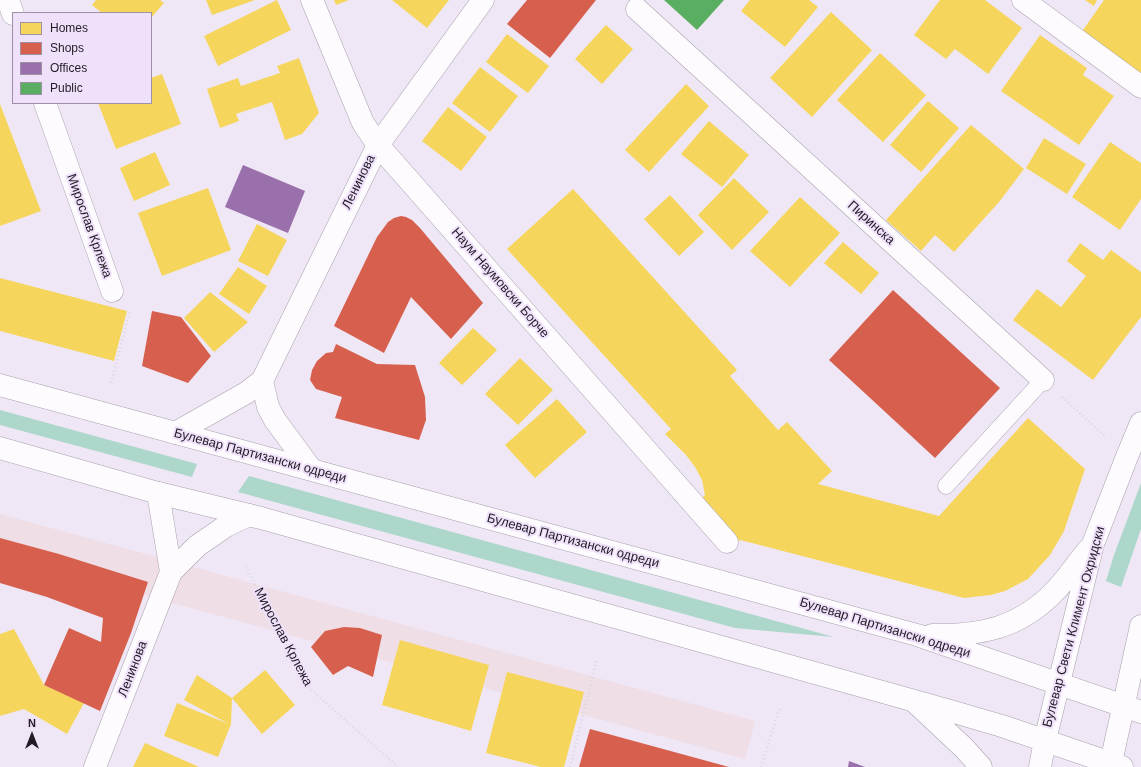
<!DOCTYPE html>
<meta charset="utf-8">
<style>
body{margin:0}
#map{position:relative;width:1141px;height:767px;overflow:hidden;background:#efe7f5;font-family:Arial,sans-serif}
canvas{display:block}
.legend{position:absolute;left:12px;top:12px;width:140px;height:92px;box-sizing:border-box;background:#f0e1fb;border:1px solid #9d92a5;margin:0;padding:5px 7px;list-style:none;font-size:12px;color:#211c25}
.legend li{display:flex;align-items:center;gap:8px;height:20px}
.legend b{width:20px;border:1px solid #9d92a5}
.north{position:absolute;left:12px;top:715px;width:40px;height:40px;-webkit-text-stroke:3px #f0e1fb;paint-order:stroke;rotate:0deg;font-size:11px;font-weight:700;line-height:16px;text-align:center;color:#211c25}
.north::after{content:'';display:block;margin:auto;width:14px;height:18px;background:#211c25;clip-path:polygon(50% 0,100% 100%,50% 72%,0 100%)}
</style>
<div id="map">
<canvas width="1141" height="767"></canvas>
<ul class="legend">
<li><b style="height:11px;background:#f6d55c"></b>Homes</li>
<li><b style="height:11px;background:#d6604d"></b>Shops</li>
<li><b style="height:11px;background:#9970ab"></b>Offices</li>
<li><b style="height:11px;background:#5aae61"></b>Public</li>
</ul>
<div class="north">N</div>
</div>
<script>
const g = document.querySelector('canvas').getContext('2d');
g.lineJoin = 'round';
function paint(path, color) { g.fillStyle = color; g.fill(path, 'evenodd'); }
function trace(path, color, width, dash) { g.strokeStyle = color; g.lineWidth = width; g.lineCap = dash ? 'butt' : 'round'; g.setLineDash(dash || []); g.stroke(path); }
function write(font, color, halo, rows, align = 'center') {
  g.font = font + ' Arial,sans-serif'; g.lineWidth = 4; g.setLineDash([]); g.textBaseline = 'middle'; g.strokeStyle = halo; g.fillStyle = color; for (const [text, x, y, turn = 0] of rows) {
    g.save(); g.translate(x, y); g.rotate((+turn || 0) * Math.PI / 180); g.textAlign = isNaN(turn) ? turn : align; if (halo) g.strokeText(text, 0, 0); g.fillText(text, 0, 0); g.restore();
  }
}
const commercial = new Path2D(`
 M0,514L755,721L745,759L0,556Z`);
const green = new Path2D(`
 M0,410L197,464L192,477L0,425Z
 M249,476L834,637L735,628L238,492Z
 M1141,483V529L1121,587L1106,581L1114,555Z`);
const homes = new Path2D(`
 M96,0H160L164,3L151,18V13H102L92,5Z
 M206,0H255L212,15Z
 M277,0L291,30L218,66L204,36Z
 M334,0H349L336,5Z
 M392,0H449L427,28Z
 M750,0H809L818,7L785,47L741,11Z
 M940,0H985L1022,28L988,74L955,49L946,59L914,35Z
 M1085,0H1097L1094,6Z
 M1104,0H1141V75L1081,33Z
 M831,12L872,50L812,117L770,78Z
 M606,25L633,49L602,84L575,59Z
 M507,34L549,66L528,93L486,62Z
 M1040,35L1087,68L1083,75L1114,96L1079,145L1001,91Z
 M880,53L926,95L883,142L837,100Z
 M299,58L319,113L302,134L285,140L272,102L236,114L239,121L220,128L207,89L238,78L241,86L280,73L277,66Z
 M480,67L518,96L490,132L452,103Z
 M162,74L181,124L116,149L98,103H151V78Z
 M686,84L709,106L649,172L625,150Z
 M928,101L959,128L921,172L890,145Z
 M0,104L41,211L0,226Z
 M448,107L487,137L461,171L422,141Z
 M709,121L749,155L722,187L681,154Z
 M971,125L1024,169L999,202L954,252L935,235L921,251L886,220Z
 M1044,138L1086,164L1067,194L1026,168Z
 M1110,142L1141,163V199L1120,230L1072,197Z
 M155,152L170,185L134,201L120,168Z
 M734,178L769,212L732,250L698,215Z
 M208,188L231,250L162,276L138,213Z
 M573,189L737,370L730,376L778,430L787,422L832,471L818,484L939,516L1028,418L1085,469L1064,531L1050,555L1028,579L1005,591L991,595L964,598L752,543L740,540L739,541L701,499L705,495L702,480L695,467L686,455L665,434L671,429L507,249Z
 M670,195L704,232L679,256L644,219Z
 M800,197L840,233L790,287L750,251Z
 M257,224L287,240L268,276L238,261Z
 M843,242L879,273L861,294L824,263Z
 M1080,243L1103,260L1111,250L1141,272V317L1093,380L1013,320L1037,289L1061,307L1086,276L1067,261Z
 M238,267L267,286L249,314L219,294Z
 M0,278L127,311L114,361L0,331Z
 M210,292L248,322L214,352L184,318Z
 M473,328L497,350L462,385L439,363Z
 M520,358L553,390L518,425L485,394Z
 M557,399L587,432L535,478L505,445Z
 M14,629L44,685L84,703L67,734L24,709L0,716V634Z
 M400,640L489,665L471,731L382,705Z
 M265,670L295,705L262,734L232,698Z
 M507,672L584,692L564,767H541L486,753Z
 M197,675L232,698L231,724L218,757L164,736L177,703L229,724L184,700Z
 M145,743L199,767H133Z`);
const shops = new Path2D(`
 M527,0H596L550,58L507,24Z
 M401,216L406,217L412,220L420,228L483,303L451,339L411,297L384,353L334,326L377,237L388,222L394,218Z
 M893,290L1000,388L935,458L829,360Z
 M152,311L181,317L211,356L188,383L142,366Z
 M336,344L377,364L415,365L425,397L426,420L419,440L335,418L342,397L316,389L310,380L312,370L317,361L326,353L333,352Z
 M0,538L59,554L148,582L131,633L100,711L44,685L69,628L101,642L103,618L47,597L0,583Z
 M344,627L360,628L382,635L373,677L348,666L333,675L311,647L325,631Z
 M590,729L729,767H579Z`);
const offices = new Path2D(`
 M243,165L305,191L288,233L225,207Z
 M849,761L865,767H848Z`);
const public = new Path2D(`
 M664,0H724L697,30Z`);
const path = new Path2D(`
 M111,383L130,311
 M1062,397L1106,437
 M246,566L308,687L398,767
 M570,767L597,659
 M761,767L780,707`);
const lane = new Path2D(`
 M946,486L1043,380`);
const street = new Path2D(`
 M8,0L13,14
 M312,0L363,123L378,145L727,542
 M1023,0L1141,87
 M637,9L1043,380
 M45,103L112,291
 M262,381L268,407L275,420L311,469
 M175,433L246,393L262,381L378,145L483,0
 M158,493L171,572
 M95,767L171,572L197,546L226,526L249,515`);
const secondary = new Path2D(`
 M0,385L917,635L1141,712
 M0,448L158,493L261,518L947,710L1002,726L1122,767
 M932,635C980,636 1019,628 1054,592C1067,579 1077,563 1089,549
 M916,703L964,748L981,767
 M1040,767L1045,740L1093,544L1126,459L1141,423
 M1110,767L1141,626`);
const streetNames = [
 ["Ленинова",359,182,-64],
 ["Пиринска",871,223,42],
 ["Мирослав Крлежа",89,226,70],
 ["Наум Наумовски Борче",500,283,49],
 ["Булевар Партизански одреди",260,456,15],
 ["Булевар Партизански одреди",573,541,15],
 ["Булевар Свети Климент Охридски",1074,627,-75],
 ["Булевар Партизански одреди",885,628,17],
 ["Мирослав Крлежа",283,637,62],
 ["Ленинова",133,669,-69]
];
paint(commercial, '#f0dee7');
paint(green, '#acd7ca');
paint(homes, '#f6d55c');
paint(shops, '#d6604d');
paint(offices, '#9970ab');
paint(public, '#5aae61');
trace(lane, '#a8a1ac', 17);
trace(street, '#a8a1ac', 23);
trace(secondary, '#a8a1ac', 23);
trace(path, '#dad7dc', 2.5, [1, 3]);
trace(lane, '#fdfbfe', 16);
trace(street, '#fdfbfe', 22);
trace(secondary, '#fdfbfe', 22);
write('13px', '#211c25', '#f0e1fb', streetNames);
</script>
